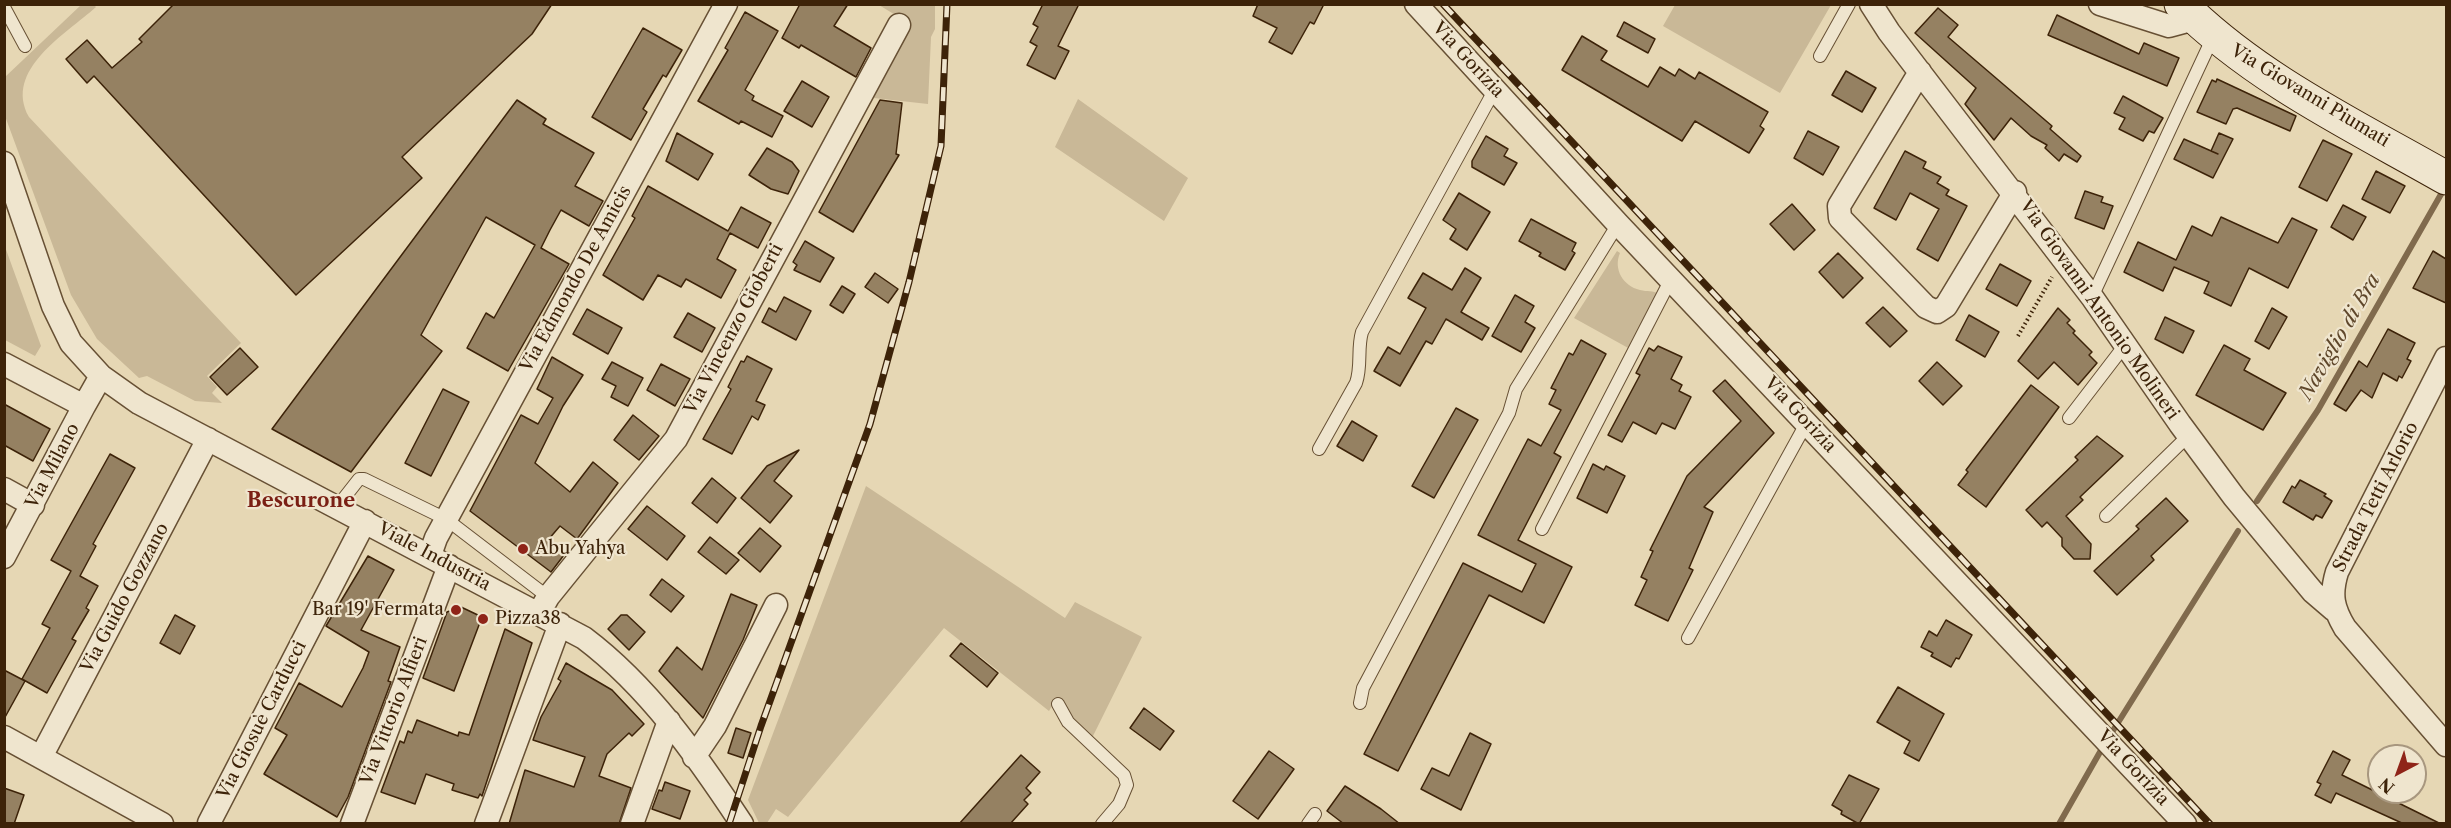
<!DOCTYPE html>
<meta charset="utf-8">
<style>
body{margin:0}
#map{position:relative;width:2451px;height:828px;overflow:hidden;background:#e6d7b4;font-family:"Libre Caslon Text",serif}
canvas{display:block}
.frame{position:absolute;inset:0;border:6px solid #3d2309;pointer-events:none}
.north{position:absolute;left:2367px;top:744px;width:60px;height:60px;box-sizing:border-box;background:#efe5ce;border:2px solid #a8977f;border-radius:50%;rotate:221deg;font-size:16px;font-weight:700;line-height:24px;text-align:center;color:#3d2309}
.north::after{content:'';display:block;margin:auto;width:21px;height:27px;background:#8f2418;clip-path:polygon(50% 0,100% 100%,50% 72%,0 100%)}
</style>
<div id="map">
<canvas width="2451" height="828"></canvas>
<div class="frame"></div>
<div class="north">N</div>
</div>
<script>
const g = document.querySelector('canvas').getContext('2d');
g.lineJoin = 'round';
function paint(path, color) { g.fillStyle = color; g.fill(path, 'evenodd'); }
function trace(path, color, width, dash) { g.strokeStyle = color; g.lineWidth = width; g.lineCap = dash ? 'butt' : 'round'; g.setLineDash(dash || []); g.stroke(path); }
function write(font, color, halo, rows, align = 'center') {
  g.font = font + ' "Libre Caslon Text",serif'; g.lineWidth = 4.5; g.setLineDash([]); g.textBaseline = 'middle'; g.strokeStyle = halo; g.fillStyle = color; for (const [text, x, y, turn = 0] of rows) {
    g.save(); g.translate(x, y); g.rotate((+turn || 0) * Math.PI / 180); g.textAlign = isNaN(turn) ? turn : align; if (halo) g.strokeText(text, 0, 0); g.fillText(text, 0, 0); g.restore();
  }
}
const green = new Path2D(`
 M81,5H94L96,7C66,34 3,70 29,117L241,343L207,376L217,387L212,393L222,403L195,401L147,376L139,378L97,339L71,295L5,116V77Z
 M879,5H935V29L931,37L928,104L874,98L873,89L910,24Z
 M1675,5V4L1831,5L1780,93L1663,26Z
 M1078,99L1188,178L1164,221L1055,147Z
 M4,244L41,346L35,356L5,340Z
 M1617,251L1620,253C1613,269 1623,286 1640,290C1647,292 1653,290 1659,294L1630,349L1574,318Z
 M866,486L1065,618L1075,602L1142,637L1092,738L1056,699L1049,711L944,628L788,817L776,809L767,823H759L748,800Z`);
const stream = new Path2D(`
 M2257,501L2318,410L2444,189
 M2109,737L2238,531
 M2059,824L2104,745`);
const building = new Path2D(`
 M174,4H552L532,34L402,157L422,178L296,295L94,76L87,83L66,59L87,40L112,68L142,42L139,39Z
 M800,4H848L834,26L871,48L856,77L801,45L799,48L782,38Z
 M1043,4H1079L1058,46L1069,51L1055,79L1027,65L1037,46L1030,42L1038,27L1033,24Z
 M1258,4H1324L1314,24L1310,22L1292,54L1269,42L1277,28L1253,16Z
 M1938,8L1958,25L1948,37L2052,126L2050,129L2081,156L2077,162L2064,154L2059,161L2045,148L2047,145L2031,136L2011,118L1994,140L1965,104L1976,88L1915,33Z
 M745,12L778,31L745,90L754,96L752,100L783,116L772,137L741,121L739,124L698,101L728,50L725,48Z
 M2057,15L2139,54L2144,43L2179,58L2167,86L2048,35Z
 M1624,22L1655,39L1648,53L1617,36Z
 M643,28L682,50L666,77L663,75L643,109L647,112L631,140L592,117Z
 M1582,36L1607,51L1601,60L1648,87L1660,67L1675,76L1679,69L1695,79L1699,72L1768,112L1760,126L1764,129L1749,153L1695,121L1682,141L1562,70Z
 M1846,71L1876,88L1862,112L1832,95Z
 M2217,79L2296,116L2290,131L2237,108L2233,109L2226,124L2197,112L2212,80L2216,82Z
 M802,81L829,97L812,127L784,111Z
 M2123,96L2163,118L2154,133L2149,131L2143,141L2119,129L2125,118L2114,113Z
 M517,100L546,119L543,124L594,153L575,186L603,201L589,226L561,210L550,230L541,248L569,264L508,371L467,348L486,313L494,318L535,245L486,217L421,335L442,351L351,472L272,429Z
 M880,100L902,103L896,154L899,155L853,232L819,212Z
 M1808,131L1839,147L1823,175L1794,158Z
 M677,133L713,154L698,180L666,161Z
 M2219,133L2233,139L2213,178L2174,159L2184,139L2218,154L2211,151Z
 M1486,136L1508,149L1504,156L1517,163L1504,185L1472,167V161Z
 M2323,140L2352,154L2327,201L2299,187Z
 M767,148L792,162L799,171L788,194L771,189L749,175Z
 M1905,151L1926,162L1923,168L1941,177L1937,183L1949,190L1946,195L1967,206L1938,261L1917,249L1939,209L1910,193L1896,220L1874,208Z
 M2376,171L2405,186L2390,213L2362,199Z
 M648,186L728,231L741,207L771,223L758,248L730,233L717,259L736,270L721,298L686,279L681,287L658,275L643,300L603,275L635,218L632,216Z
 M2085,191L2103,197L2101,202L2113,206L2104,229L2075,218Z
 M1459,193L1490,212L1467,250L1450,239L1456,229L1443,220Z
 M1792,204L1815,230L1794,250L1770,224Z
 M2343,205L2366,217L2353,240L2331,227Z
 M2221,217L2278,243L2292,218L2317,230L2288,288L2249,268L2231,306L2204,293L2209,282L2174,267L2163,291L2124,272L2138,242L2176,260L2192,226L2212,236Z
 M1531,219L1576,243L1572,251L1575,253L1565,270L1539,256L1541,253L1519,241Z
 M805,241L834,258L820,282L794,270L797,265L793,262Z
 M2433,251L2446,259V303L2413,288Z
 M1838,253L1863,278L1843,298L1819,272Z
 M2000,264L2031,281L2017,306L1986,289Z
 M1465,268L1481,278L1461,312L1489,328L1482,340L1446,319L1432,344L1426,341L1400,386L1374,371L1388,347L1400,354L1426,308L1408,298L1423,273L1452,290Z
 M875,273L898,289L888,303L865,287Z
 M842,286L855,294L843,313L830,305Z
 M1515,295L1534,306L1525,322L1535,328L1521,352L1492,336Z
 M784,297L811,311L796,340L762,322L769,308L776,312Z
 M1883,307L1907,331L1890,347L1866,323Z
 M2058,308L2070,320L2067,323L2075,331L2073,333L2092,352L2089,355L2097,363L2078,385L2054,362L2038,379L2018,361Z
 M2272,308L2287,317L2269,349L2255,341Z
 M587,309L622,328L608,354L573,334Z
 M688,313L715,328L702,352L674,337Z
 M1969,315L1999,332L1985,357L1956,340Z
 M2165,317L2194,331L2183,353L2155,339Z
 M2388,329L2415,343L2407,359L2411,361L2402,378L2399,376L2397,381L2383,373L2372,398L2361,390L2346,411L2334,404L2359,361L2367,367Z
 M1581,340L1606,354L1554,453L1561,457L1518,540L1572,567L1544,623L1489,595L1398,771L1364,754L1463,563L1522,592L1536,564L1478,535L1528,439L1541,446L1561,410L1549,404L1556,390L1551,388L1569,353L1573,355Z
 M2224,345L2250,359L2244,370L2286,393L2263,430L2196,395Z
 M1658,346L1682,357L1671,379L1682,385L1679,391L1691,397L1675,429L1662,423L1656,434L1633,422L1622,442L1608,435L1640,375L1636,373L1649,348L1654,351Z
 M240,348L258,367L227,395L210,377Z
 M747,356L772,369L756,401L765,405L758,420L752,416L732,454L703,439L731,389L728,387L741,361L744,362Z
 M552,357L583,375L563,406L535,463L570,492L593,462L618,483L577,539L560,526L548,540L564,555L551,572L470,511L521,415L538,424L553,398L537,389Z
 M612,362L643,378L628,406L611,397L616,386L602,379Z
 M1937,362L1962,386L1943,405L1919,381Z
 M661,364L690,379L675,406L647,390Z
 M1725,380L1774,433L1704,507L1713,512L1689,568L1693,570L1668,621L1635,605L1647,580L1641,577L1653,551L1650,550L1687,476L1741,421L1713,391Z
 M2031,385L2059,407L1986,507L1958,485L1968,472L1966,470Z
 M443,389L469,402L431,476L405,463Z
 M4,404L50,429L33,461L4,445Z
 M1456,408L1478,420L1434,498L1412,486Z
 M633,415L659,436L639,460L614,440Z
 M1352,421L1377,436L1363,461L1337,446Z
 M2097,436L2123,456L2080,497L2083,500L2066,516L2091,544L2090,559H2074L2062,546V538L2047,522L2042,527L2026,510L2078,460L2075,457Z
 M799,450L774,481L792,496L770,523L741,498L767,466Z
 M110,454L135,468L93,544L96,546L80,576L98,586L86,608L89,610L72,639L76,641L47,693L22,679L50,628L42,624L71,571L51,560Z
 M1593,464L1604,470L1606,466L1625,476L1607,513L1577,498Z
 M712,478L736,498L717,523L692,503Z
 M2300,480L2326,494L2324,496L2332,501L2322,518L2316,515L2313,520L2283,502L2292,486L2295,488Z
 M2166,498L2188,521L2151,556L2154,560L2117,595L2094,571L2139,529L2136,526Z
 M647,506L685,536L667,560L628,529Z
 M760,528L781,546L760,572L738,553Z
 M710,537L739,560L726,574L698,552Z
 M368,556L394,570L361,630L400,647L388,681L391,682L348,797L337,817L264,774L287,735L275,728L299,683L342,707L363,668L369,652L326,626Z
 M662,579L684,596L671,612L650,595Z
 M731,594L757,605L743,640L703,718L659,671L677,647L702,670Z
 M461,607L482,617L454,691L423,678L447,612Z
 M175,615L195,626L180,654L160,643Z
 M621,615H627L645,632L629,650L608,629Z
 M1946,620L1972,635L1959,659L1956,658L1951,667L1931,656L1933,653L1921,647L1929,631L1937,636Z
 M505,629L532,643L482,796L480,794L478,798L452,790L454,784L426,774L415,804L381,792L400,741L404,743L408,731L412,733L417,720L458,736L459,732L469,735Z
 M961,643L998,673L987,687L950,656Z
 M566,663L612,690L644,724L632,736L629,733L607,754L599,776L631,788L619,824H509L525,770L574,787L585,757L533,740L541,717L561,681L558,679Z
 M4,670L25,681L4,719Z
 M1898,687L1944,714L1919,761L1904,753L1910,741L1877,722Z
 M1144,708L1174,731L1160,750L1130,728Z
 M736,728L751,733L743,758L728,753Z
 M1470,733L1491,744L1461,810L1421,789L1432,768L1449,776Z
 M1269,751L1294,769L1258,819L1233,801Z
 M2333,751L2350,760L2342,775L2441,824H2404L2336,793L2331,803L2315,795L2321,784L2317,782Z
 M1021,755L1040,772L1026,788L1031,793L1024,800L1028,804L1010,824H959Z
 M1849,775L1879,789L1859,824L1841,814L1842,811L1832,805Z
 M665,782L690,791L680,819L652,809L659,790L662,791Z
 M1345,786L1381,809L1400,824H1344L1327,811Z
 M4,788L24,795L14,824H4Z`);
const path = new Path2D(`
 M2018,336L2052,277`);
const lane = new Path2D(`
 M4,7L25,46
 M1820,56L1849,4
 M2092,297L2213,37
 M2069,418L2125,345
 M1319,449L1356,383C1362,366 1357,349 1362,332L1495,89
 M337,507L359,479H364L446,519L548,597
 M2106,516L2188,436
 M1542,529L1671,279
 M1688,638L1807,422
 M1360,703L1363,688L1509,413L1516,389L1618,224
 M1058,704L1068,722L1124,775L1127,785L1119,804L1102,824
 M1308,824L1315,814`);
const street = new Path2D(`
 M1416,4L1618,224L2185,824
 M1871,4L1889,32L2092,297L2180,424L2234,497L2313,592L2334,610
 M2100,4L2169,26L2195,19
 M1920,72L1839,206L1840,218L1926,307L1937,312L1946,306L2015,192
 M4,163L53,306L71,343L101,376L139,403L584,638C649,687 697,756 742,824
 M2446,358L2337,572C2330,595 2333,608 2345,628L2446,745
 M4,364L84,406L101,376
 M4,489L33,505
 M430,555L436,538L726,4
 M4,557L84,406
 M539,613L548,597L676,439L899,25
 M4,737L162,824
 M41,757L208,439
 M694,757L715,726L776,605
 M209,823L365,521
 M352,824L449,566
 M486,824L560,624
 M632,824L669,721`);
const secondary = new Path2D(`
 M2181,4C2256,79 2355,126 2446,178`);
const rail = new Path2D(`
 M1443,4L2210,824
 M729,824L761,726L870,424L909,282L941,146L947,4`);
const markers = [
 [523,549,6,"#8f2418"],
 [456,610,6,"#8f2418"],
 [483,619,6,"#8f2418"]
];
const streetNames = [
 ["Via Gorizia",1468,60,47],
 ["Via Giovanni Piumati",2310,96,31],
 ["Via Edmondo De Amicis",576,279,-61],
 ["Via Giovanni Antonio Molineri",2099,310,55],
 ["Via Vincenzo Gioberti",734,329,-62],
 ["Via Gorizia",1800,415,47],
 ["Via Milano",53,466,-62],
 ["Strada Tetti Arlorio",2376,497,-63],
 ["Viale Industria",434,557,28],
 ["Via Guido Gozzano",125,598,-62],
 ["Via Vittorio Alfieri",394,711,-69],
 ["Via Giosuè Carducci",262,720,-63],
 ["Via Gorizia",2133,768,47]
];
const poiNames = [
 ["Abu Yahya",535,549],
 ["Bar 19' Fermata",444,610,"right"],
 ["Pizza38",495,619]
];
const waterNames = [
 ["Naviglio di Bra",2340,337,-60]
];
const neighbourhoodNames = [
 ["Bescurone",301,501]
];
paint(green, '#c9b897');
trace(stream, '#806a4d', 6);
paint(building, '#958162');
trace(building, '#3d2309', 1.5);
trace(lane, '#675034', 14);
trace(street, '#675034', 25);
trace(secondary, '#3d2309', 35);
trace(path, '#3d2309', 4, [1.5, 3]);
trace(lane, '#efe5ce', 12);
trace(street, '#efe5ce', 22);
trace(secondary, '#efe5ce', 33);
trace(rail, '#3d2309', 7);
trace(rail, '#efe5ce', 4.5, [14]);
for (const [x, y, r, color] of markers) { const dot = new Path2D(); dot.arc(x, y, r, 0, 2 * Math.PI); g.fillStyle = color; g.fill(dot); trace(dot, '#efe5ce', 2); }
write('18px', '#3d2309', '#efe5ce', streetNames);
write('18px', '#3d2309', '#efe5ce', poiNames, 'left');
write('italic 20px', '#5f472b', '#efe5ce', waterNames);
write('bold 20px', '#7a1f14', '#efe5ce', neighbourhoodNames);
</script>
